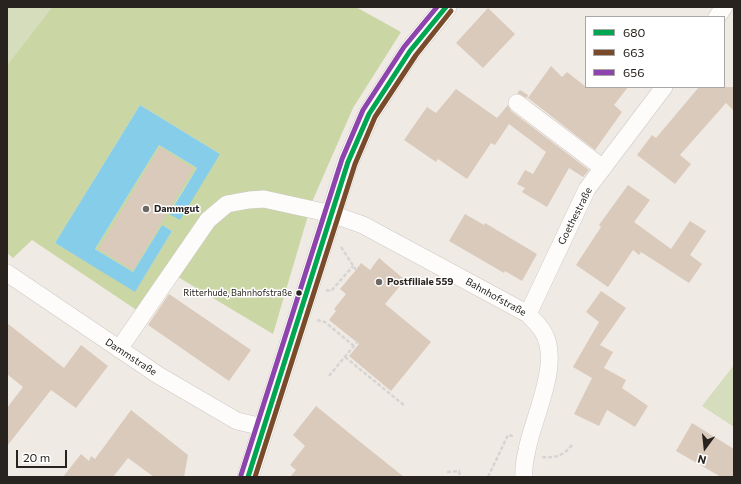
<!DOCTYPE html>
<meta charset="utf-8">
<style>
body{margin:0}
#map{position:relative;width:741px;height:484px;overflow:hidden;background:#f0eae4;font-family:Commissioner,sans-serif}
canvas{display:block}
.frame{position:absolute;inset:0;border:8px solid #28231f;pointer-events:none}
.legend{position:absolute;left:585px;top:16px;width:140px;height:72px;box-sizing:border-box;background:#fff;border:1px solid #a9a7a5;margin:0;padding:5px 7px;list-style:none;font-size:12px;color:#28231f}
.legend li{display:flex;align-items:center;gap:8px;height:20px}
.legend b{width:20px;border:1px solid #a9a7a5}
.north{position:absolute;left:685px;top:428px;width:40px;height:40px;-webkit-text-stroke:3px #fff;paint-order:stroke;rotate:195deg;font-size:11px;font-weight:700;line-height:16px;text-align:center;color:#28231f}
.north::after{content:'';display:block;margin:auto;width:14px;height:18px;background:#28231f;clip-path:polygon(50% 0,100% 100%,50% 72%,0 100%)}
.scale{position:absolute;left:16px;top:450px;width:51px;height:18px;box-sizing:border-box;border:2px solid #28231f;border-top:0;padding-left:5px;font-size:12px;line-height:14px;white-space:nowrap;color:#28231f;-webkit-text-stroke:3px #fff;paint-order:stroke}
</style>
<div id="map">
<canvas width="741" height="484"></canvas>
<div class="frame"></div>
<ul class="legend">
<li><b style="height:5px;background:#00a651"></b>680</li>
<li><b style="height:5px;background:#7a4b2a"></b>663</li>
<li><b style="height:5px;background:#8e44ad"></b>656</li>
</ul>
<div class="north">N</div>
<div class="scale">20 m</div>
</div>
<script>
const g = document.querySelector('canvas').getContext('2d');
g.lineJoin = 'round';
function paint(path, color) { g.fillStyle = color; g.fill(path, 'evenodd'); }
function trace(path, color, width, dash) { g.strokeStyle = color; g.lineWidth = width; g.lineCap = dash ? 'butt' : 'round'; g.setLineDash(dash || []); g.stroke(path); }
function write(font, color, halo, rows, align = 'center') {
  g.font = font + ' Commissioner,sans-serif'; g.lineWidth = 3; g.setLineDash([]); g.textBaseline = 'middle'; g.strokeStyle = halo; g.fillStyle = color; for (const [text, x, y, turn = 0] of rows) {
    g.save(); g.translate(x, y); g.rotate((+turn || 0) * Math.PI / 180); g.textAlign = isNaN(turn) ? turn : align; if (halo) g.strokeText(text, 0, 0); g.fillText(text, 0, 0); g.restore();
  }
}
const green = new Path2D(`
 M7,7H52L7,65Z
 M734,365V427L702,406Z`);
const forest = new Path2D(`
 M52,7H356L401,32L353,108L312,202L273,334L168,271L138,311L32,240L13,258L7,253V65ZM140,105L220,154L169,213L197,168L159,145L95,249L133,272L162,225L172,231L135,291L55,243Z`);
const water = new Path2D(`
 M140,105L220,154L180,220L169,214L197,168L159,145L95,249L133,272L162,225L172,231L135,292L55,243Z`);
const building = new Path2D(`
 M488,8L515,34L483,68L456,43Z
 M551,66L562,77L567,72L586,87H628L614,105L622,112L595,150L528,98Z
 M699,87H734V111L726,103L680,155L691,164L675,184L637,155L652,135L656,138Z
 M456,89L497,118L508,105L511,111L589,170L583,177L569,168L547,207L522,192L525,188L517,184L525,170L533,174L546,152L509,124L495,145L491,143L467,179L438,159L436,162L404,140L427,107L436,113Z
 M520,90L528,95L527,98L517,93Z
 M160,147L193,169L133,270L99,249Z
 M628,185L650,200L634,222L671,249L690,221L706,231L690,255L702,264L689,283L641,252L639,255L633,250L608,287L576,265L601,227L599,225Z
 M465,214L484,225L485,223L537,254L522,281L505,271L504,273L449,241Z
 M379,258L405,280L385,304L431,342L391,391L349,356L359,344L329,320L336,311L334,309L346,294L340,289L356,270L361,263L370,270Z
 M601,291L626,308L600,345L613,352L604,368L626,380L622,388L648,406L635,427L607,410L599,426L574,414L592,378L573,367L599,322L586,312Z
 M169,294L251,350L229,381L148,325Z
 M7,323L64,368L81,345L108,366L76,408L51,390L7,446V408L23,387L7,374Z
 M316,406L359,441L404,477H290L296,470L290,465L305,446L293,435Z
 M131,410L188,455L184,477H154L128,458L113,477H63L81,454L89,461L91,456L95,459Z
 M692,423L734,449V477H721L676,451Z`);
const path = new Path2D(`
 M341,247L356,270
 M326,290L331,291L353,266
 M317,320L325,322L354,346
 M345,357L405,406
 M329,376L357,342
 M542,457C556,458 563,456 572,445
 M447,472L459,471L460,477
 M488,477L508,435L513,436`);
const minor = new Path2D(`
 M717,17L724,7
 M517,103L603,168
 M7,273L158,375L237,421L263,427
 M528,314L587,189L664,87
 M119,349L208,220L227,204L249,200L264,199L332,214L363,225L528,314C532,319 538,324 542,330C563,361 533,417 527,450C525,459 523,468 524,477`);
const major = new Path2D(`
 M248,477L348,162L369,114L410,51L446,7`);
const bus1 = new Path2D(`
 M248,477L348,162L369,114L410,51L446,7`);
const bus2 = new Path2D(`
 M255,477L355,164L375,117L416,55L451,11`);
const bus3 = new Path2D(`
 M241,475L342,159L363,110L404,47L437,7`);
const markers = [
 [146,209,4,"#6e6964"],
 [379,282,4,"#6e6964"],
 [299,293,3.5,"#28231f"]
];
const busNames = [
 ["Ritterhude, Bahnhofstraße",292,293]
];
const poiNames = [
 ["Dammgut",154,209],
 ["Postfiliale 559",387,282]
];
const streetNames = [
 ["Goethestraße",575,216,-63],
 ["Bahnhofstraße",496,297,29],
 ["Dammstraße",131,357,33]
];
paint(green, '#d6ddbd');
paint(forest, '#cbd6a5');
paint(water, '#86cde9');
paint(building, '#dacabb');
trace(minor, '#cdc8c3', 18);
trace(major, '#cdc8c3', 22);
trace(path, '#d7d5d3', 2.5, [4, 2]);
trace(minor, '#fdfcfb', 17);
trace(major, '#fdfcfb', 21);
trace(bus1, '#00a651', 5);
trace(bus2, '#7a4b2a', 5);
trace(bus3, '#8e44ad', 5);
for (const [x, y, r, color] of markers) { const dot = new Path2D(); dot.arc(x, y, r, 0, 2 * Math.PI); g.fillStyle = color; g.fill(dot); trace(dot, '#fff', 1.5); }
write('9px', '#28231f', '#fff', busNames, 'right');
write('bold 10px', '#28231f', '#fff', poiNames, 'left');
write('10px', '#28231f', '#fff', streetNames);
</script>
